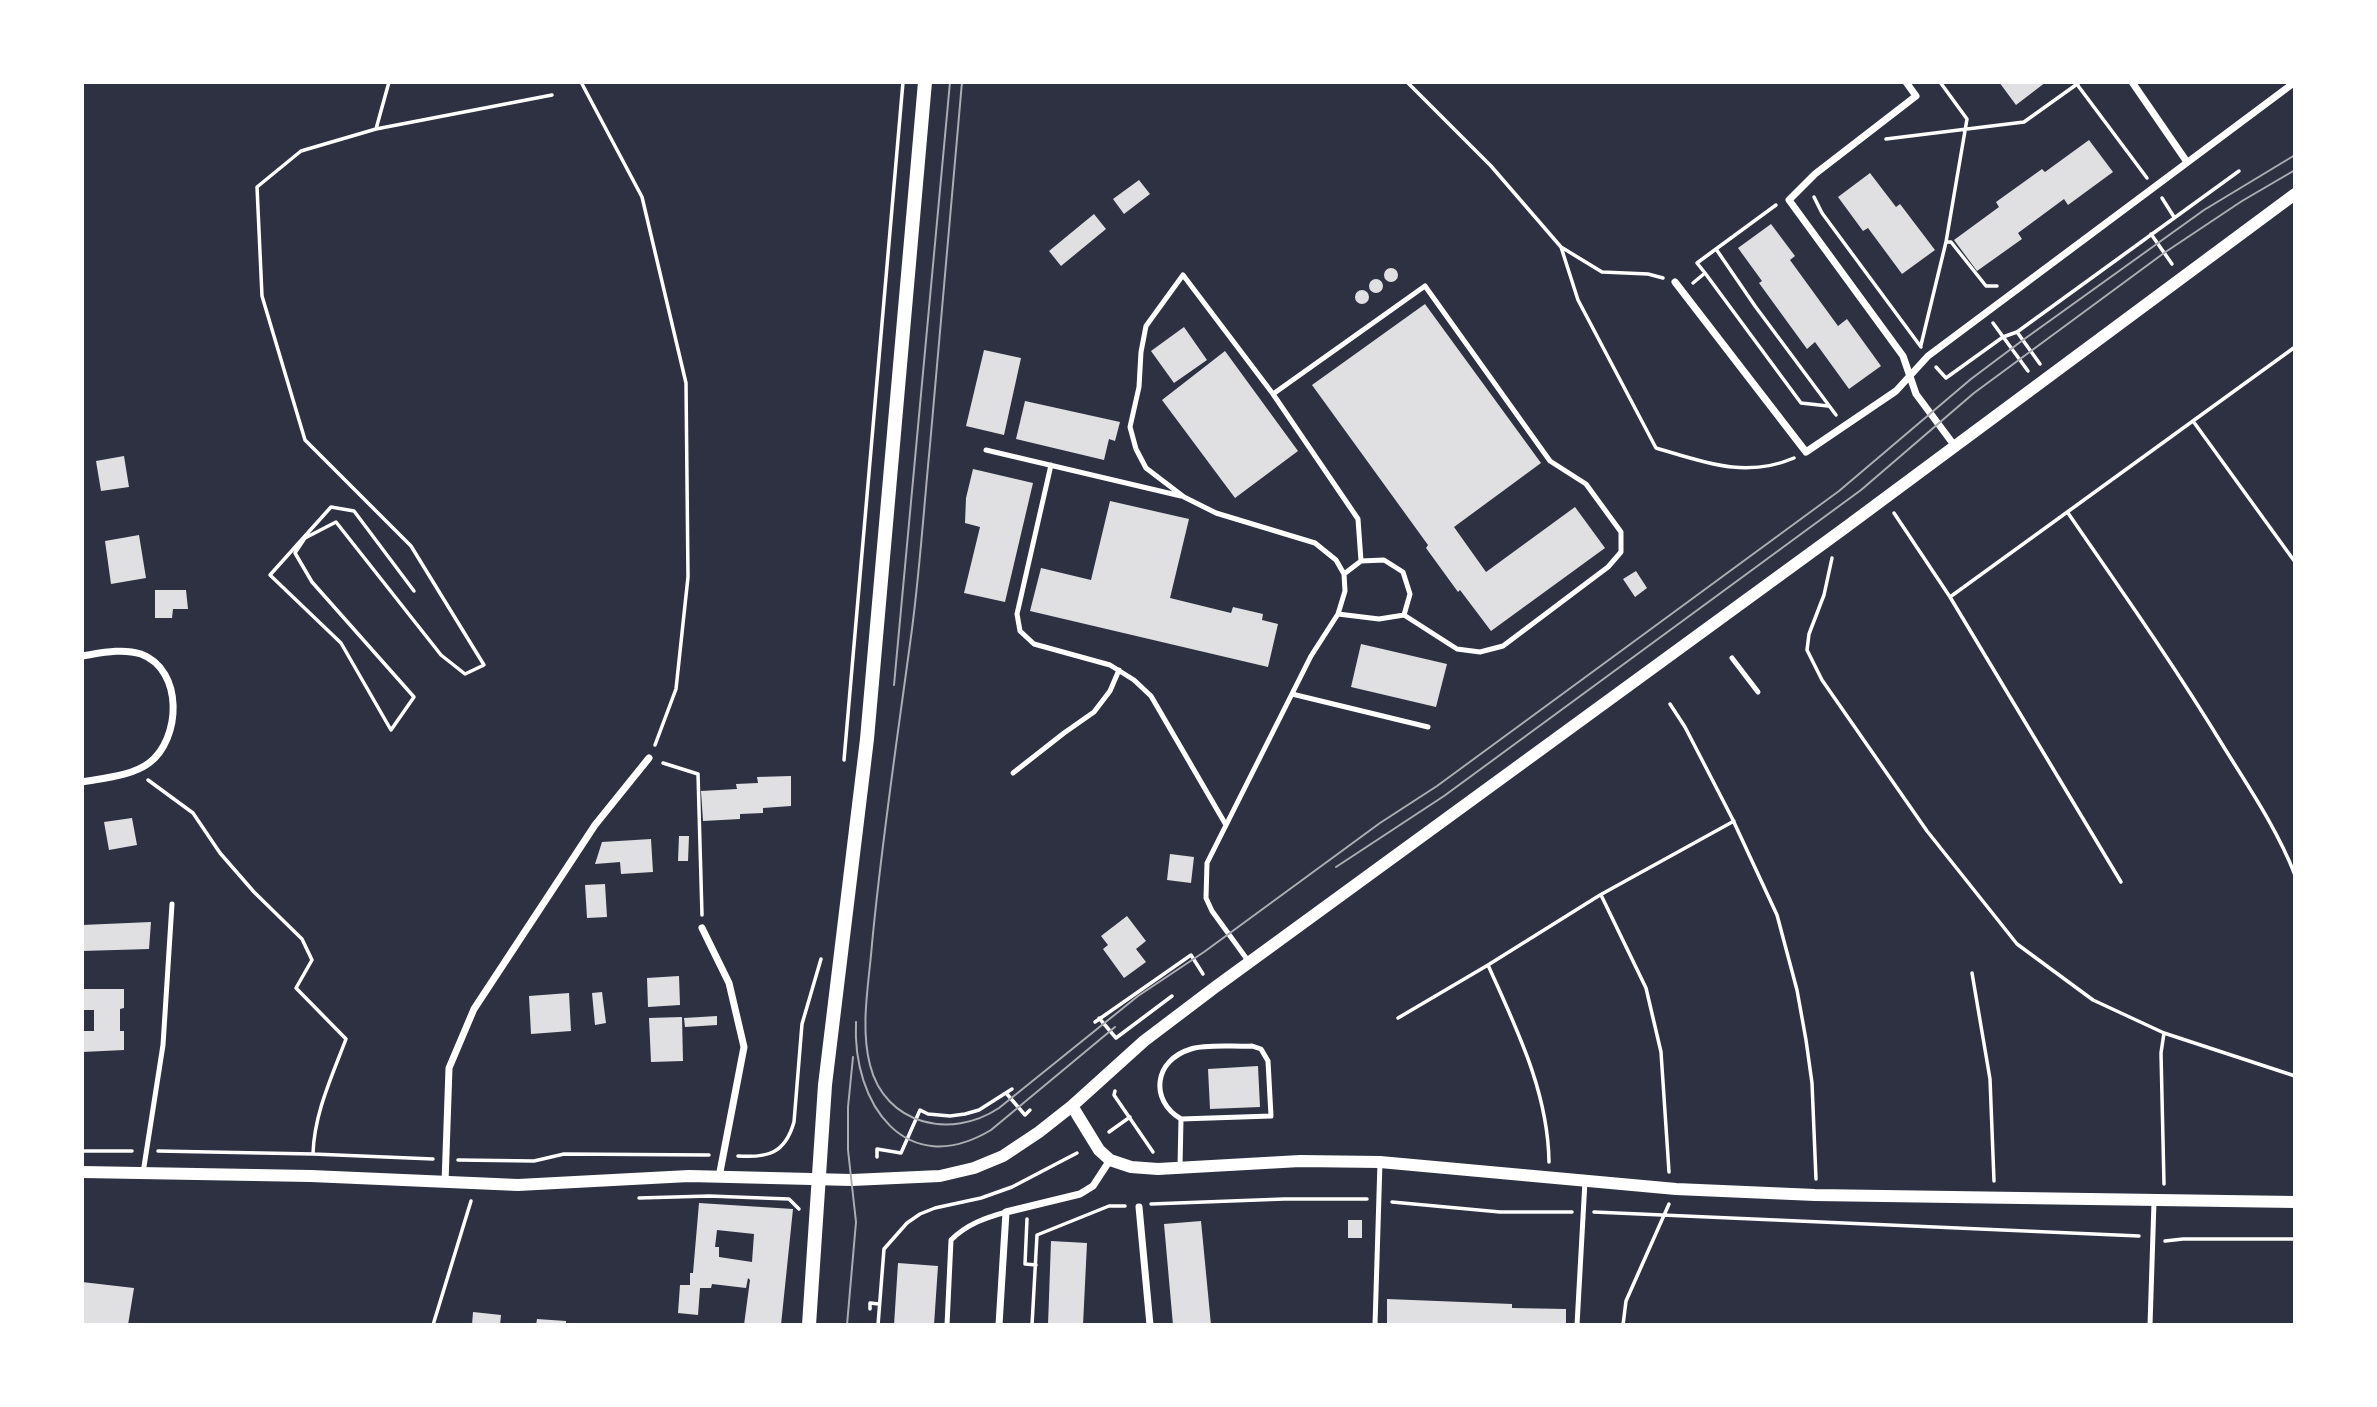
<!DOCTYPE html>
<style>
body{margin:0}
#map{position:relative;width:2377px;height:1407px;overflow:hidden;background:#2d3142;font-family:"PT Sans Narrow",sans-serif}
canvas{display:block}
.frame{position:absolute;inset:0;border:84px solid #fff;pointer-events:none}
</style>
<div id="map">
<canvas width="2377" height="1407"></canvas>
<div class="frame"></div>
</div>
<script>
const g = document.querySelector('canvas').getContext('2d');
g.lineJoin = 'round';
function paint(path, color) { g.fillStyle = color; g.fill(path, 'evenodd'); }
function trace(path, color, width, dash) { g.strokeStyle = color; g.lineWidth = width; g.lineCap = dash ? 'butt' : 'round'; g.setLineDash(dash || []); g.stroke(path); }
const building = new Path2D(`
 M1999,82H2046L2016,105Z
 M2089,140L2113,172L2068,205L2064,199L2018,233L2022,239L1977,271L1954,240L1999,207L1996,202L2042,169L2045,172Z
 M1870,173L1896,207L1900,204L1935,250L1902,274L1868,228L1863,231L1838,197Z
 M1139,180L1150,194L1124,214L1113,199Z
 M1094,214L1106,229L1061,266L1049,251Z
 M1771,224L1795,256L1790,260L1838,326L1847,319L1881,366L1849,389L1815,342L1807,349L1759,283L1762,281L1738,248Z
 M1384 275a7 7 0 1 1 14 0a7 7 0 1 1-14 0Z
 M1369 286a7 7 0 1 1 14 0a7 7 0 1 1-14 0Z
 M1355 297a7 7 0 1 1 14 0a7 7 0 1 1-14 0Z
 M1425,304L1541,463L1454,527L1486,572L1575,507L1605,548L1491,631L1460,590L1458,592L1426,548L1428,545L1312,385Z
 M1184,327L1207,360L1174,383L1151,351Z
 M984,350L1021,358L1004,435L966,426Z
 M1225,351L1298,451L1235,498L1162,400Z
 M1025,401L1120,422L1115,441L1109,439L1104,460L1016,439Z
 M124,456L129,487L101,491L96,461Z
 M973,469L1033,483L1005,602L964,593L980,527L965,523L966,498Z
 M1110,501L1189,519L1170,598L1231,613L1233,607L1263,614L1262,620L1278,624L1268,667L1030,611L1041,568L1091,580Z
 M139,535L146,578L111,584L105,541Z
 M1636,571L1647,588L1635,597L1623,579Z
 M155,590H186L188,609H173L172,618H155Z
 M1361,644L1447,664L1436,707L1351,687Z
 M791,776V806L763,808V813L740,814V819L703,821L701,791L737,789L736,784L758,783L757,777Z
 M132,818L137,845L109,850L104,822Z
 M679,836H689L688,861H678Z
 M651,839L653,872L621,874L620,862L595,864L602,842Z
 M1170,854L1194,857L1191,883L1167,880Z
 M605,884L607,917L587,918L585,885Z
 M1127,916L1146,941L1136,949L1146,962L1124,978L1103,949L1108,945L1101,936Z
 M151,922L149,949L82,951V925Z
 M679,976L680,1005L648,1007L647,978Z
 M82,989H124V1008L120,1009V1031H124V1050L82,1052V1031H94V1010H82Z
 M602,992L606,1023L595,1025L592,993Z
 M569,993L571,1031L531,1034L529,996Z
 M717,1016V1025L685,1027L684,1018Z
 M682,1017L683,1061L651,1062L649,1018Z
 M1258,1066L1260,1107L1210,1109L1208,1069Z
 M699,1203L793,1209L781,1325H744L750,1280L748,1278L746,1288L712,1284L711,1288H700L698,1315L678,1313L680,1285H690V1273H693ZM717,1230L754,1234L752,1262L719,1257V1247H715Z
 M1348,1220H1362V1238H1348Z
 M1201,1221L1211,1325H1173L1164,1224Z
 M1051,1241L1087,1243L1083,1325H1048Z
 M898,1263L938,1266L934,1325H894Z
 M82,1282L134,1288L128,1325L82,1323Z
 M1387,1299L1512,1304V1308L1566,1309V1325H1387Z
 M473,1312L501,1315L500,1325H472Z
 M537,1319L566,1321V1325H536Z`);
const path = new Path2D(`
 M581,82L642,197L686,383L688,577L676,689L655,745
 M1407,82L1491,166L1561,247L1602,272L1648,274L1663,278
 M1940,82L1967,119L1946,242
 M2076,83L2147,178
 M376,129L389,82
 M1886,139L2024,122L2080,82
 M1814,197L1822,213L1921,347
 M2162,198L2174,217
 M1776,205L1716,249L1755,306L1836,415
 M2151,234L2172,264
 M1561,247L1578,300L1656,448C1704,462 1745,479 1794,458
 M1716,249L1697,263L1705,273L1801,403L1828,406
 M1693,283L1705,273
 M1993,323L2028,371
 M2017,332L2239,171
 M1921,345L1946,242H1951L1986,286H1997
 M1936,367L1946,378L2003,337L2017,332L2040,364
 M2193,421L2295,562
 M1894,513L1950,597L2121,882
 M2068,513C2122,591 2176,668 2225,749C2250,789 2278,831 2295,875
 M1832,558L1824,595L1809,634L1807,650L1822,680L1927,831L2017,944L2093,1000L2164,1033L2295,1076
 M414,591L354,511L331,507L270,575L341,643L391,730L414,697L312,582L295,553L305,538L336,522L441,655L465,674L484,665L411,546L305,440L262,296L257,187L301,151L376,129L552,95
 M1950,597L2295,347
 M1670,704L1685,727L1732,818L1777,915L1797,990L1806,1040L1812,1083L1816,1179
 M844,760L903,82
 M663,763L698,774L702,915
 M148,780L193,813L220,853L254,892L302,939L312,960L296,988L346,1039C332,1076 314,1114 313,1154L433,1159
 M1601,895L1646,988L1661,1052L1669,1172
 M1488,965C1516,1028 1548,1091 1549,1162
 M1972,973L1990,1079L1994,1181
 M1099,1018L1116,1038L1172,996
 M1398,1018L1488,965L1600,895L1734,821
 M1095,1022L1191,955L1203,974
 M2164,1033L2161,1053L2164,1184
 M1115,1091L1114,1095L1153,1152
 M1006,1093L1025,1115L1030,1110
 M1109,1132L1130,1117
 M82,1151H132
 M158,1151L313,1154
 M738,1156C767,1158 785,1154 794,1122L802,1024L821,959
 M877,1157V1149L901,1153L920,1110L928,1114L950,1116L965,1114L979,1110L1012,1089
 M458,1160L534,1161L564,1154L709,1155
 M639,1198L709,1196L789,1199L799,1209
 M1392,1202L1500,1212H1572
 M1151,1204L1284,1199H1367
 M1594,1212L2139,1236
 M1027,1219L1025,1264L1036,1265
 M2165,1241L2183,1239H2295
 M870,1309V1303L879,1304
 M433,1325L471,1201
 M878,1325L884,1249L907,1223L920,1214L935,1208L981,1198L1012,1187L1077,1153
 M1032,1325L1037,1235L1109,1206H1125
 M1623,1325L1626,1301L1669,1204`);
const service = new Path2D(`
 M1273,394L1425,286L1550,461L1586,484L1621,532V552L1608,567L1503,646L1480,652L1457,649L1404,615L1379,619L1338,614
 M986,450L1181,496
 M1051,465L1017,614L1020,631L1034,644L1110,665L1134,680L1151,696L1226,825
 M1344,574L1361,561L1384,560L1403,572L1410,594L1404,615
 M1732,658L1758,692
 M1292,694L1428,727
 M1013,773L1064,733L1094,712L1110,691L1119,670
 M1249,962L1212,911L1206,898L1207,863L1311,656L1338,614L1345,591L1344,574L1336,560L1315,543L1216,513L1184,497L1146,468L1136,449L1130,427L1139,387L1141,352L1146,326L1183,275L1273,394L1358,519L1361,561
 M1180,1166L1181,1119L1271,1116L1268,1061L1261,1049L1252,1046C1234,1047 1207,1044 1191,1049C1154,1060 1149,1100 1181,1119
 M143,1173L163,1045L172,904
 M947,1325L951,1240C967,1224 985,1218 1006,1212
 M1375,1325L1380,1162
 M1577,1325L1585,1181
 M2150,1325L2154,1202`);
const minor = new Path2D(`
 M1906,82L1916,96L1815,174L1789,200L1903,356L1916,394L1954,445
 M2132,82L2187,162
 M1675,282L1806,452L1896,391L1928,356L2295,82
 M82,656C101,653 122,648 141,654C184,670 181,739 149,763C132,776 103,778 82,782
 M702,928L729,983L744,1047L719,1177
 M445,1183L449,1068L474,1009L595,825L649,758
 M1139,1207L1150,1325
 M999,1325L1006,1212L1080,1194L1093,1186L1110,1160`);
const tertiary = new Path2D(`
 M1072,1106L1099,1150L1110,1160L1131,1167L1158,1169L1300,1161L1380,1162L1676,1189L1815,1195L2295,1202
 M82,1172L311,1176L518,1185L689,1176L852,1180L940,1176L974,1168L1003,1156L1039,1132L1072,1106L1144,1041L1214,988L1842,530L2295,194`);
const secondary = new Path2D(`
 M809,1325L825,1085L867,739L925,82`);
const tram = new Path2D(`
 M962,82C951,203 941,324 930,445C924,506 920,568 912,629C898,734 882,838 872,944C869,983 860,1026 870,1065C885,1125 951,1140 999,1108L1138,996L1204,952L1380,823L1437,786L1839,491L1971,379L2023,340L2204,210L2295,155
 M894,685L950,82
 M1336,867L1444,796L1861,490L1974,393L2164,253L2242,201L2295,170
 M856,1022C852,1104 906,1181 991,1130L1115,1027
 M847,1325L856,1222L848,1150V1107L853,1057`);
paint(building, '#e0e0e3');
trace(path, '#fff', 3.5);
trace(service, '#fff', 5);
trace(minor, '#fff', 7);
trace(tertiary, '#fff', 12);
trace(secondary, '#fff', 14);
trace(tram, '#abadb3', 2);
</script>
